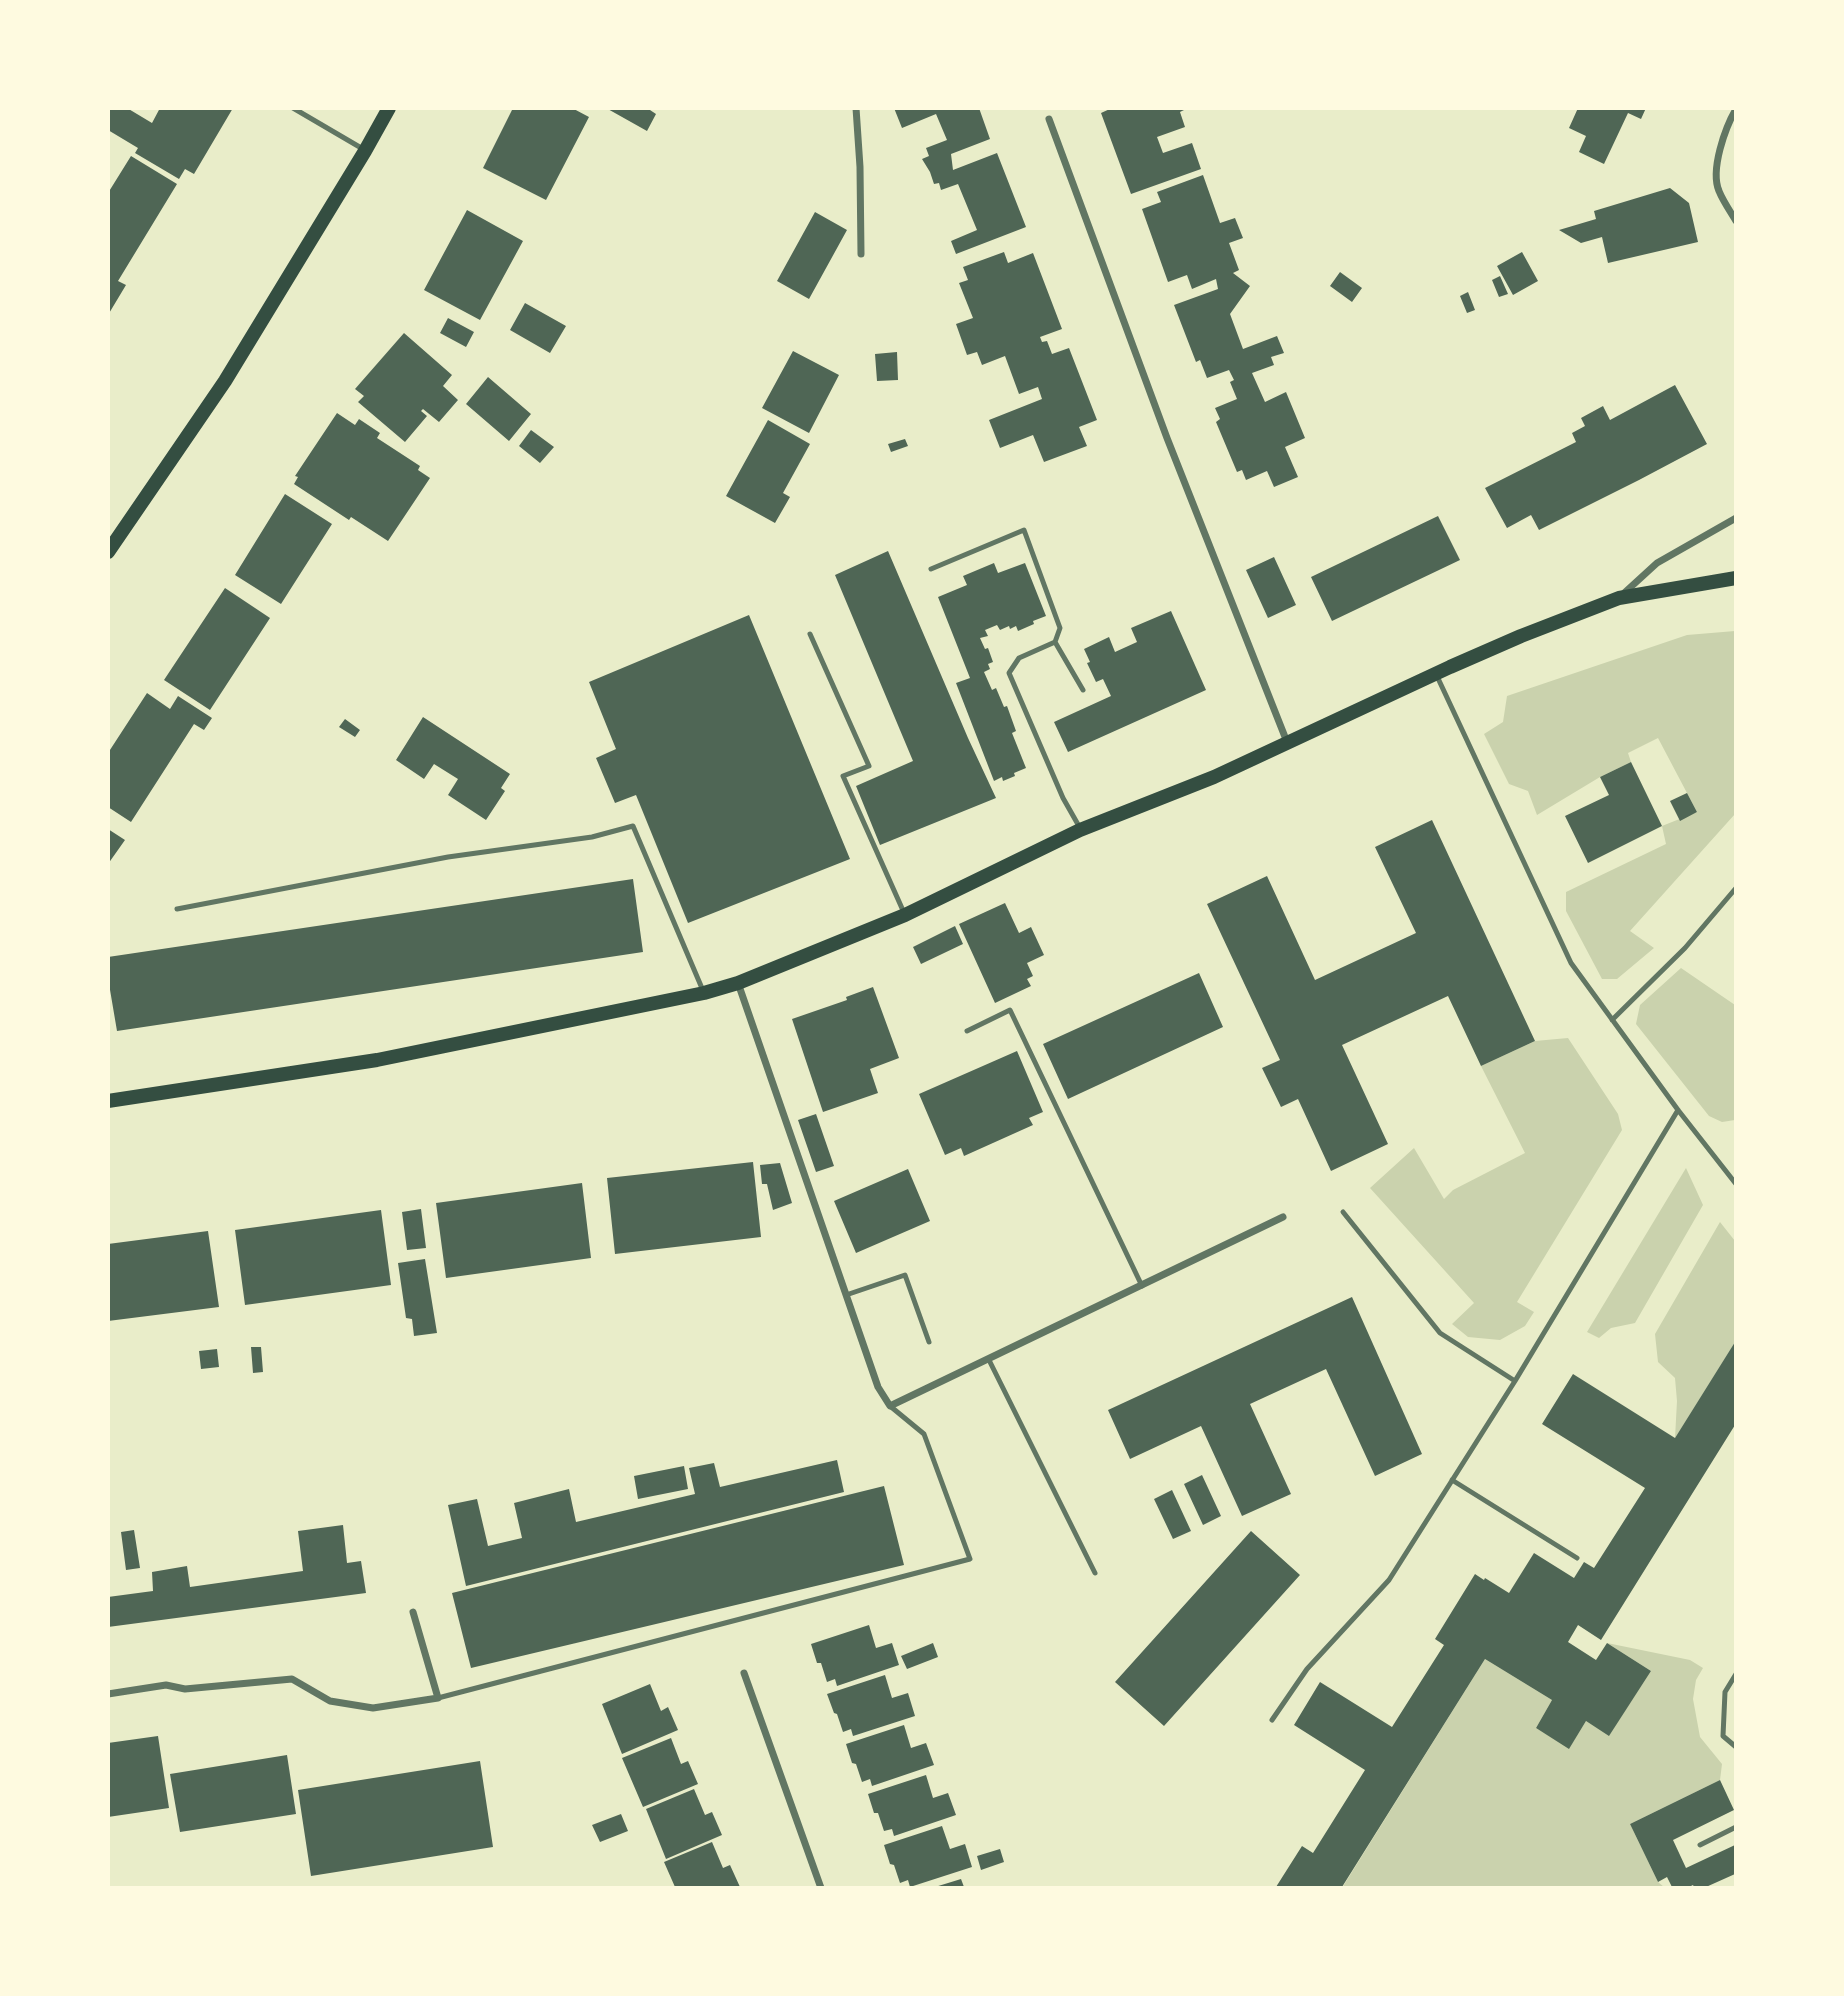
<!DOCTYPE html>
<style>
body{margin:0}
#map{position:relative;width:1844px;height:1996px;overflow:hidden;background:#e9edc9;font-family:"Source Sans 3",sans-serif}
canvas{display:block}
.frame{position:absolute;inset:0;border:110px solid #fefae0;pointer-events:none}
</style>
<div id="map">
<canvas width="1844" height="1996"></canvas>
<div class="frame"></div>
</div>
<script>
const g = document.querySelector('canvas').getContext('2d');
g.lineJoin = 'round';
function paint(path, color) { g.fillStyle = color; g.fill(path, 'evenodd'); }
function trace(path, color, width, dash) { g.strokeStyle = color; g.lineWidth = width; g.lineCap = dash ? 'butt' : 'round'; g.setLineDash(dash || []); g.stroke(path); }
const green = new Path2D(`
 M1735,631V814L1630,931L1654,948L1617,979H1602L1566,911V892L1666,844L1662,826L1697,812L1658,738L1628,753L1631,762L1600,777L1537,815L1528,791L1509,784L1484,734L1503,722L1507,696L1687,635Z
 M1681,968L1735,1005V1120L1722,1122L1709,1116L1636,1024L1640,1005Z
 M1568,1038L1618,1114L1622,1130L1517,1302L1534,1312L1525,1326L1500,1340L1468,1337L1452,1324L1474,1303L1370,1188L1414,1148L1444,1199L1453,1190L1525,1153L1481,1066L1535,1041Z
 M1686,1168L1703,1205L1635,1323L1611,1328L1599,1338L1587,1332Z
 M1720,1222L1735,1241V1342L1675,1438L1677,1401L1675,1378L1658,1362L1655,1334Z
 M1607,1643L1690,1660L1703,1668L1696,1680L1693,1699L1700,1737L1722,1764L1720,1780L1630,1824L1658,1882L1664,1887L1342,1888L1485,1659L1552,1700L1536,1728L1569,1748L1586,1721L1609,1735L1651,1671Z`);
const building = new Path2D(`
 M109,108H127L152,123L160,108H233L194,174L185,169L179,179L135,153L138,148L108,130Z
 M513,108H572L589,117L546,200L483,168Z
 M606,108H647L656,114L647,131Z
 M894,108H979L990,139L951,154L953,170L997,153L1026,227L956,254L951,241L977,230L958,184L941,190L939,183L934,184L930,172L922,159L929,156L926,148L947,140L936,114L902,128Z
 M1112,108H1188L1180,112L1185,127L1157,137L1163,153L1192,143L1201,169L1131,194L1101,113Z
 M1578,108H1646L1641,119L1628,113L1604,164L1579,152L1586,136L1569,128Z
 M131,156L177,184L118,281L126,285L108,315V193Z
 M1203,175L1220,223L1235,218L1243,238L1229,243L1239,270L1233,273L1250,286L1230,314L1243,349L1277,336L1284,353L1271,357L1274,365L1252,373L1265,402L1286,392L1305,438L1285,447L1298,477L1274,487L1267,471L1246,480L1242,470L1237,472L1216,422L1220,419L1215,408L1237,399L1230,382L1234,380L1229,370L1207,378L1200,360L1196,362L1174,305L1218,289L1216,279L1192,289L1187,275L1168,282L1142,209L1161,202L1157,192Z
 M1670,188L1689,203L1698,242L1608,263L1602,237L1581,243L1559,230L1596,219L1594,211Z
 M467,210L523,241L480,320L424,290Z
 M815,212L847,230L809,299L777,281Z
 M1004,252L1008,263L1033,253L1062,329L1040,337L1042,342L1047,341L1052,354L1069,348L1097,420L1079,427L1087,446L1044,462L1033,435L1000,448L989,420L1042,399L1038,387L1019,394L1005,356L982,365L977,352L967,355L956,324L973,318L959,283L968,280L963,267Z
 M1522,252L1538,281L1513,295L1497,266Z
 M1340,272L1362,288L1352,302L1330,286Z
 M1500,276L1508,294L1499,297L1492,280Z
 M1468,292L1475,310L1467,313L1460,296Z
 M525,303L566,326L550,353L510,330Z
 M448,318L474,332L466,347L440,333Z
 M404,333L452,375L443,386L458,400L439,422L423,409L421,411L427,416L405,442L358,402L364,396L355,389Z
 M793,351L839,375L809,433L762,408Z
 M897,352L898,380L877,381L875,354Z
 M488,377L531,414L509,441L466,404Z
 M1675,385L1707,444L1639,480L1539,530L1531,515L1507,528L1485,488L1576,442L1572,433L1585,426L1581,418L1603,406L1610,420Z
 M337,413L355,425L359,419L380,433L377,438L420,466L418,470L430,478L388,541L351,517L349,520L294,484L298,477L295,476Z
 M768,420L810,444L783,493L790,497L775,523L726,496Z
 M531,430L554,447L540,463L519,446Z
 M905,439L908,446L891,452L888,444Z
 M285,494L332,524L281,604L235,575Z
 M1438,516L1460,560L1332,621L1311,577Z
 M888,551L968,738L996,798L880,845L856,786L913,761L835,575Z
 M1274,557L1296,605L1268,618L1246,570Z
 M994,563L998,573L1025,563L1046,616L1033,621L1034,624L1018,631L1016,626L1010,629L1009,626L1000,630L997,625L985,630L988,636L980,638L985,649L988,648L993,662L988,664L990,669L984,672L992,690L996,688L1004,707L1007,706L1016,731L1012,733L1026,768L1014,773L1015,776L1003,781L1002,777L994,781L956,683L970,678L938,597L967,585L963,576Z
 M225,588L270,618L210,710L164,680Z
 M1171,611L1206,690L1068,752L1054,722L1111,696L1103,679L1096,682L1087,663L1090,662L1084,649L1109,637L1115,652L1137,642L1131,628Z
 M749,615L850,859L688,923L636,795L615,803L596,758L616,749L589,682Z
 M147,693L170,709L178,696L212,718L204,730L194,724L131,822L108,807V753Z
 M423,717L510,774L501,788L505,791L486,820L448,795L458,779L434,764L424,779L396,760Z
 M345,719L360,730L355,737L339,727Z
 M1631,762L1662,826L1588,863L1565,816L1609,795L1600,777Z
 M1687,793L1697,812L1680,821L1670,801Z
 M1432,820L1535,1041L1481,1066L1448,996L1342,1045L1388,1144L1331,1171L1298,1099L1281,1107L1262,1068L1280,1060L1207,904L1267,876L1315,980L1416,933L1375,847Z
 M108,829L125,840L108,864Z
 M633,879L643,952L117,1031L108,978V957Z
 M1005,903L1019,933L1031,927L1044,955L1027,963L1033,976L1027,979L1031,986L995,1003L959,924Z
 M955,926L963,944L921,964L913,947Z
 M1199,973L1223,1027L1068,1099L1043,1044Z
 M873,987L899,1058L870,1069L878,1093L823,1112L792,1019L847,1000L846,997Z
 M1017,1051L1043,1112L1029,1118L1033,1125L964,1156L961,1148L945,1155L919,1094Z
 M816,1114L834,1166L816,1172L798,1120Z
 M753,1162L761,1237L615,1254L607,1178Z
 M780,1163L792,1203L773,1210L767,1184H762L760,1165Z
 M908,1169L930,1221L856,1253L834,1201Z
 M582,1183L591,1258L446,1278L436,1203Z
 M421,1209L426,1248L407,1250L402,1212Z
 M381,1210L391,1285L245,1305L235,1230Z
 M208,1231L219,1307L108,1321V1244Z
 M425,1259L437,1333L414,1336L412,1319L406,1318L398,1263Z
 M1352,1297L1422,1454L1375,1476L1326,1369L1250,1404L1291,1494L1242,1516L1201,1426L1130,1459L1108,1410Z
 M1735,1342V1425L1601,1640L1578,1625L1568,1642L1596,1660L1607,1643L1651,1671L1609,1736L1586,1721L1569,1749L1536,1728L1552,1700L1485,1659L1342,1887H1276L1302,1846L1313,1853L1365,1770L1294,1725L1320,1682L1392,1727L1444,1645L1435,1639L1475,1574L1484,1580L1485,1578L1509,1593L1534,1553L1574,1578L1584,1562L1594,1568L1645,1488L1542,1424L1573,1374L1675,1438Z
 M251,1347H261L263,1372L253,1373Z
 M217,1349L219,1367L201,1369L199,1351Z
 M837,1460L844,1492L466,1586L448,1505L477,1499L488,1546L522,1538L514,1503L569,1489L576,1522L695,1494L689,1468L714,1463L720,1487Z
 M684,1466L688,1489L638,1499L634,1476Z
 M1202,1475L1221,1516L1203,1525L1184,1484Z
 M884,1486L904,1565L471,1668L452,1593Z
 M1172,1490L1191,1531L1173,1539L1154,1499Z
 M343,1525L347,1563L361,1561L366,1593L108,1627V1597L153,1591L152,1572L187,1566L190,1587L303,1571L298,1531Z
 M134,1530L140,1568L126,1570L121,1532Z
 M1251,1531L1300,1575L1164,1726L1115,1682Z
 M869,1625L876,1648L892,1643L899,1665L837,1686L835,1679L827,1682L821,1663H817L811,1644Z
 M933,1643L938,1657L907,1669L901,1656Z
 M885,1675L892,1698L908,1693L915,1716L853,1736L851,1729L843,1732L837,1714L834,1713L827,1694Z
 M650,1684L661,1711L668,1707L678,1730L622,1754L602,1704Z
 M904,1725L911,1748L926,1743L934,1765L872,1786L870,1779L862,1782L856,1764L852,1763L846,1744Z
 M158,1736L169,1808L108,1817V1743Z
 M671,1738L681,1764L688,1761L698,1784L643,1807L622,1758Z
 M287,1755L296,1814L180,1832L170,1774Z
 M480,1761L493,1847L311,1876L298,1790Z
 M926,1775L933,1798L948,1793L956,1815L894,1836L892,1829L884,1831L878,1813H874L868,1794Z
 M1720,1780L1734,1810L1673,1840L1686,1868L1735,1845V1874L1706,1887H1694L1693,1885L1689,1887H1672L1667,1877L1658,1882L1630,1824Z
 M694,1789L705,1815L712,1812L722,1835L666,1859L646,1809Z
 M621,1814L628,1831L600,1842L592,1825Z
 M942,1826L950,1849L965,1844L972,1867L910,1887L908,1880L900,1883L894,1865L890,1864L884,1845Z
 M712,1842L723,1868L730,1865L740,1887H675L664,1862Z
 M1000,1849L1004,1862L981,1870L977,1856Z
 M961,1879L964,1887H935Z`);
const service = new Path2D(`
 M293,108L363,149
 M931,569L1024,530L1060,628L1055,642L1019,658L1009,673L1063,798L1080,828
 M810,634L869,766L843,776L905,915
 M1055,642L1083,690
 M1436,674L1571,963L1678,1110L1736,1184
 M177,909L448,857L592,837L633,826L704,993
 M1612,1020L1685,948L1736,888
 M967,1031L1010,1010L1142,1286
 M1343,1212L1440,1333L1515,1381
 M846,1295L905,1275L929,1342
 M989,1360L1095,1573
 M1452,1480L1577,1558
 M1736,1674L1725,1692L1723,1736L1736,1747
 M438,1698L970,1559L924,1434L890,1406
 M1272,1720L1307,1669L1389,1580L1515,1381L1678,1110
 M1700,1845L1736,1827`);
const minor = new Path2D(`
 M856,108L860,167L861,254
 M1736,109C1725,128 1710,170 1719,191C1723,201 1730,211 1736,221
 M1049,119L1167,438L1287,742
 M1622,595L1657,563L1736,518
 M738,983L878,1387L890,1406L1283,1217
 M744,1673L821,1888
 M108,1694L166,1685L185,1689L292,1679L330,1701L373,1708L438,1698L413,1612`);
const secondary = new Path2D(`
 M108,552L225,381L365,151L389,108
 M108,1101L377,1060L704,993L738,983L905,915L1080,830L1214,777L1450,667L1521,636L1619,598L1736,578`);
paint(green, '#cad2ad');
paint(building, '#4f6655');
trace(service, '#617663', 5);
trace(minor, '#617663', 7);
trace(secondary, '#344e41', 14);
</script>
